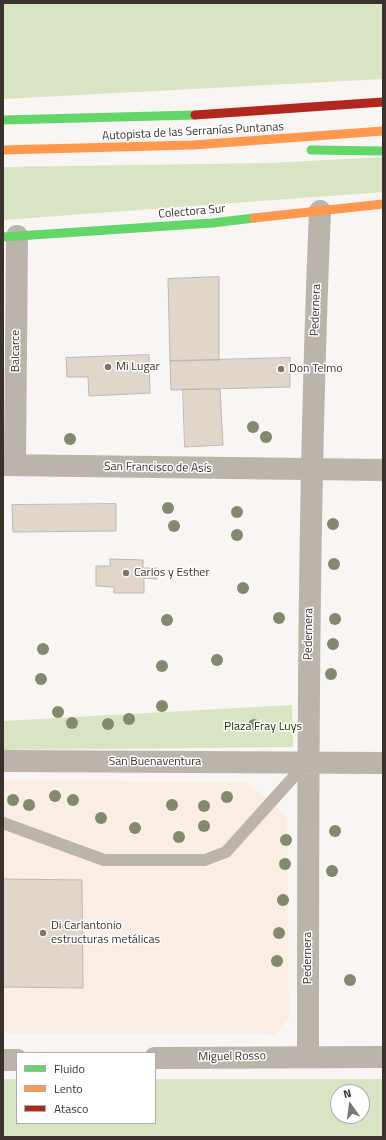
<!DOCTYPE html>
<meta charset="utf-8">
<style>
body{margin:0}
#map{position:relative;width:386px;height:1140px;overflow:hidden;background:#f8f5f2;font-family:"Titillium Web",sans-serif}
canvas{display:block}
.frame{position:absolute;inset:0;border:4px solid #39322c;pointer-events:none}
.legend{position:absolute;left:16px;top:1052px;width:140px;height:72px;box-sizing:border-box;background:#fff;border:1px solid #b0adab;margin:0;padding:5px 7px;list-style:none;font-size:12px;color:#39322c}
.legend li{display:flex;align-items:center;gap:8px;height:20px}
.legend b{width:20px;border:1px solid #b0adab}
.north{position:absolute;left:330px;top:1084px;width:40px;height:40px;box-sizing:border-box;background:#fff;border:1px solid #b0adab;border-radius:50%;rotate:346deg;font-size:11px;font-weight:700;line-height:16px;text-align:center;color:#39322c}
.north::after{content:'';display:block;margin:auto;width:14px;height:18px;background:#7c7671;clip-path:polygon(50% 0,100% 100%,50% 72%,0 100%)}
</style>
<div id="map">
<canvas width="386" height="1140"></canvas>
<div class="frame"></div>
<ul class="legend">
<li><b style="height:5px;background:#63d668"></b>Fluido</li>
<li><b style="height:5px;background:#ff974d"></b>Lento</li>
<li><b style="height:5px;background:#b3261e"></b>Atasco</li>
</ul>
<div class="north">N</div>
</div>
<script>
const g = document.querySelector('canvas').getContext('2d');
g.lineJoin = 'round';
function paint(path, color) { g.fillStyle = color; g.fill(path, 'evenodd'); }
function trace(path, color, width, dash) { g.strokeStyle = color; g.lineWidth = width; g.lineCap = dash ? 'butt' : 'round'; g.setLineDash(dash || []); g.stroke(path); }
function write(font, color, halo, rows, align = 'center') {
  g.font = font + ' "Titillium Web",sans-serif'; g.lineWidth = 3; g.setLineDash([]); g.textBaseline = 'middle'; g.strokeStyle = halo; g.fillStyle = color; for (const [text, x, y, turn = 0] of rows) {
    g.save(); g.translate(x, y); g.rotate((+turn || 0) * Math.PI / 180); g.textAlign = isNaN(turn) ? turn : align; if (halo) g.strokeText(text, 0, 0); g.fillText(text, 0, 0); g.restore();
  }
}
const industrial = new Path2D(`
 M3,780L246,782L287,816L289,1017L275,1035L3,1033Z`);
const green = new Path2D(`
 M3,3H383V79L3,99Z
 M383,157V192L3,220V167L271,163Z
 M292,705L293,747L4,750L3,706L4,721Z
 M3,1079H17V1123H155V1079H383V1137H3ZM338,1092H362V1116H338Z`);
const building = new Path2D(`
 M219,277V360L170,361L168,279Z
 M149,355L150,393L89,396L88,377H67L66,358Z
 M290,358V387L171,390L170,361Z
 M183,389H220L223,445L185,447Z
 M116,504V531L13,532L12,505Z
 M110,559L143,560V568H157V579L144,578V593H114V587L96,586V566H110Z
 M3,879L82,880L83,988L3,987Z`);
const lane = new Path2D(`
 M3,823L104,860H205L226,852L307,762`);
const street = new Path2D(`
 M3,465L383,470
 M15,465L17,236
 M3,761L383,763
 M308,1056C308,774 308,493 320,211
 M155,1058L383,1057
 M3,1060H17`);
const fast = new Path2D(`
 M3,120L195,115
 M311,150L383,151
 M3,237L212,223L254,218`);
const slow = new Path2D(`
 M3,150L193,145L383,131
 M254,218L383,204`);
const jam = new Path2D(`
 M195,115L383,102`);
const trees = [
 [253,427],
 [266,437],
 [70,439],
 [168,508],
 [237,512],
 [333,524],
 [174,526],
 [237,535],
 [334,564],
 [243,588],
 [279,618],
 [335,619],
 [167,620],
 [333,644],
 [43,649],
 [217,660],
 [162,666],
 [331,674],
 [41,679],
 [162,706],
 [58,712],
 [129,719],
 [72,723],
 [108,724],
 [254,725],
 [55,796],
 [227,797],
 [13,800],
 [73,800],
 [29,805],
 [172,805],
 [204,806],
 [101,818],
 [204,826],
 [135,828],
 [335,831],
 [179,837],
 [286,840],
 [285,864],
 [332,871],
 [283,900],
 [279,933],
 [277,961],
 [350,980]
];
const markers = [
 [108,367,4,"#7c7671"],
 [281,369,4,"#7c7671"],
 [126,573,4,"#7c7671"],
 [43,933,4,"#7c7671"]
];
const streetNames = [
 ["Autopista de las Serranías Puntanas",193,132,-3],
 ["Colectora Sur",192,212,-5],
 ["Pedernera",316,310,-88],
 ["Balcarce",16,351,-90],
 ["San Francisco de Asís",158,468,1],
 ["Pedernera",309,634,-89],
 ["San Buenaventura",155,762],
 ["Pedernera",308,958,-90],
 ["Miguel Rosso",232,1057,-1]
];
const poiNames = [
 ["Mi Lugar",116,367],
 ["Don Telmo",289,369],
 ["Carlos y Esther",134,573],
 ["Di Carlantonio",51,926],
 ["estructuras metálicas",51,940]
];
const parkNames = [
 ["Plaza Fray Luys",263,727]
];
paint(industrial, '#faeee4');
paint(green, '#d9e4c4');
paint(building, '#e1d6ca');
trace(building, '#bdb8b3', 1);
trace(lane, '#bab4ab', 12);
trace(street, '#bab4ab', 22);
trace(fast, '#63d668', 9);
trace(slow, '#ff974d', 9);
trace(jam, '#b3261e', 9);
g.fillStyle = '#82896d';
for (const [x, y] of trees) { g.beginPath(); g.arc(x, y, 6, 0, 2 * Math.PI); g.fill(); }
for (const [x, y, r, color] of markers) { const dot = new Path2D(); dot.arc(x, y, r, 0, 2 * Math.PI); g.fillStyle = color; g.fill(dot); trace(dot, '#fff', 1.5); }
write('12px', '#39322c', '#fff', streetNames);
write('12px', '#39322c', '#fff', poiNames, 'left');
write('12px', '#213000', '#fff', parkNames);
</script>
